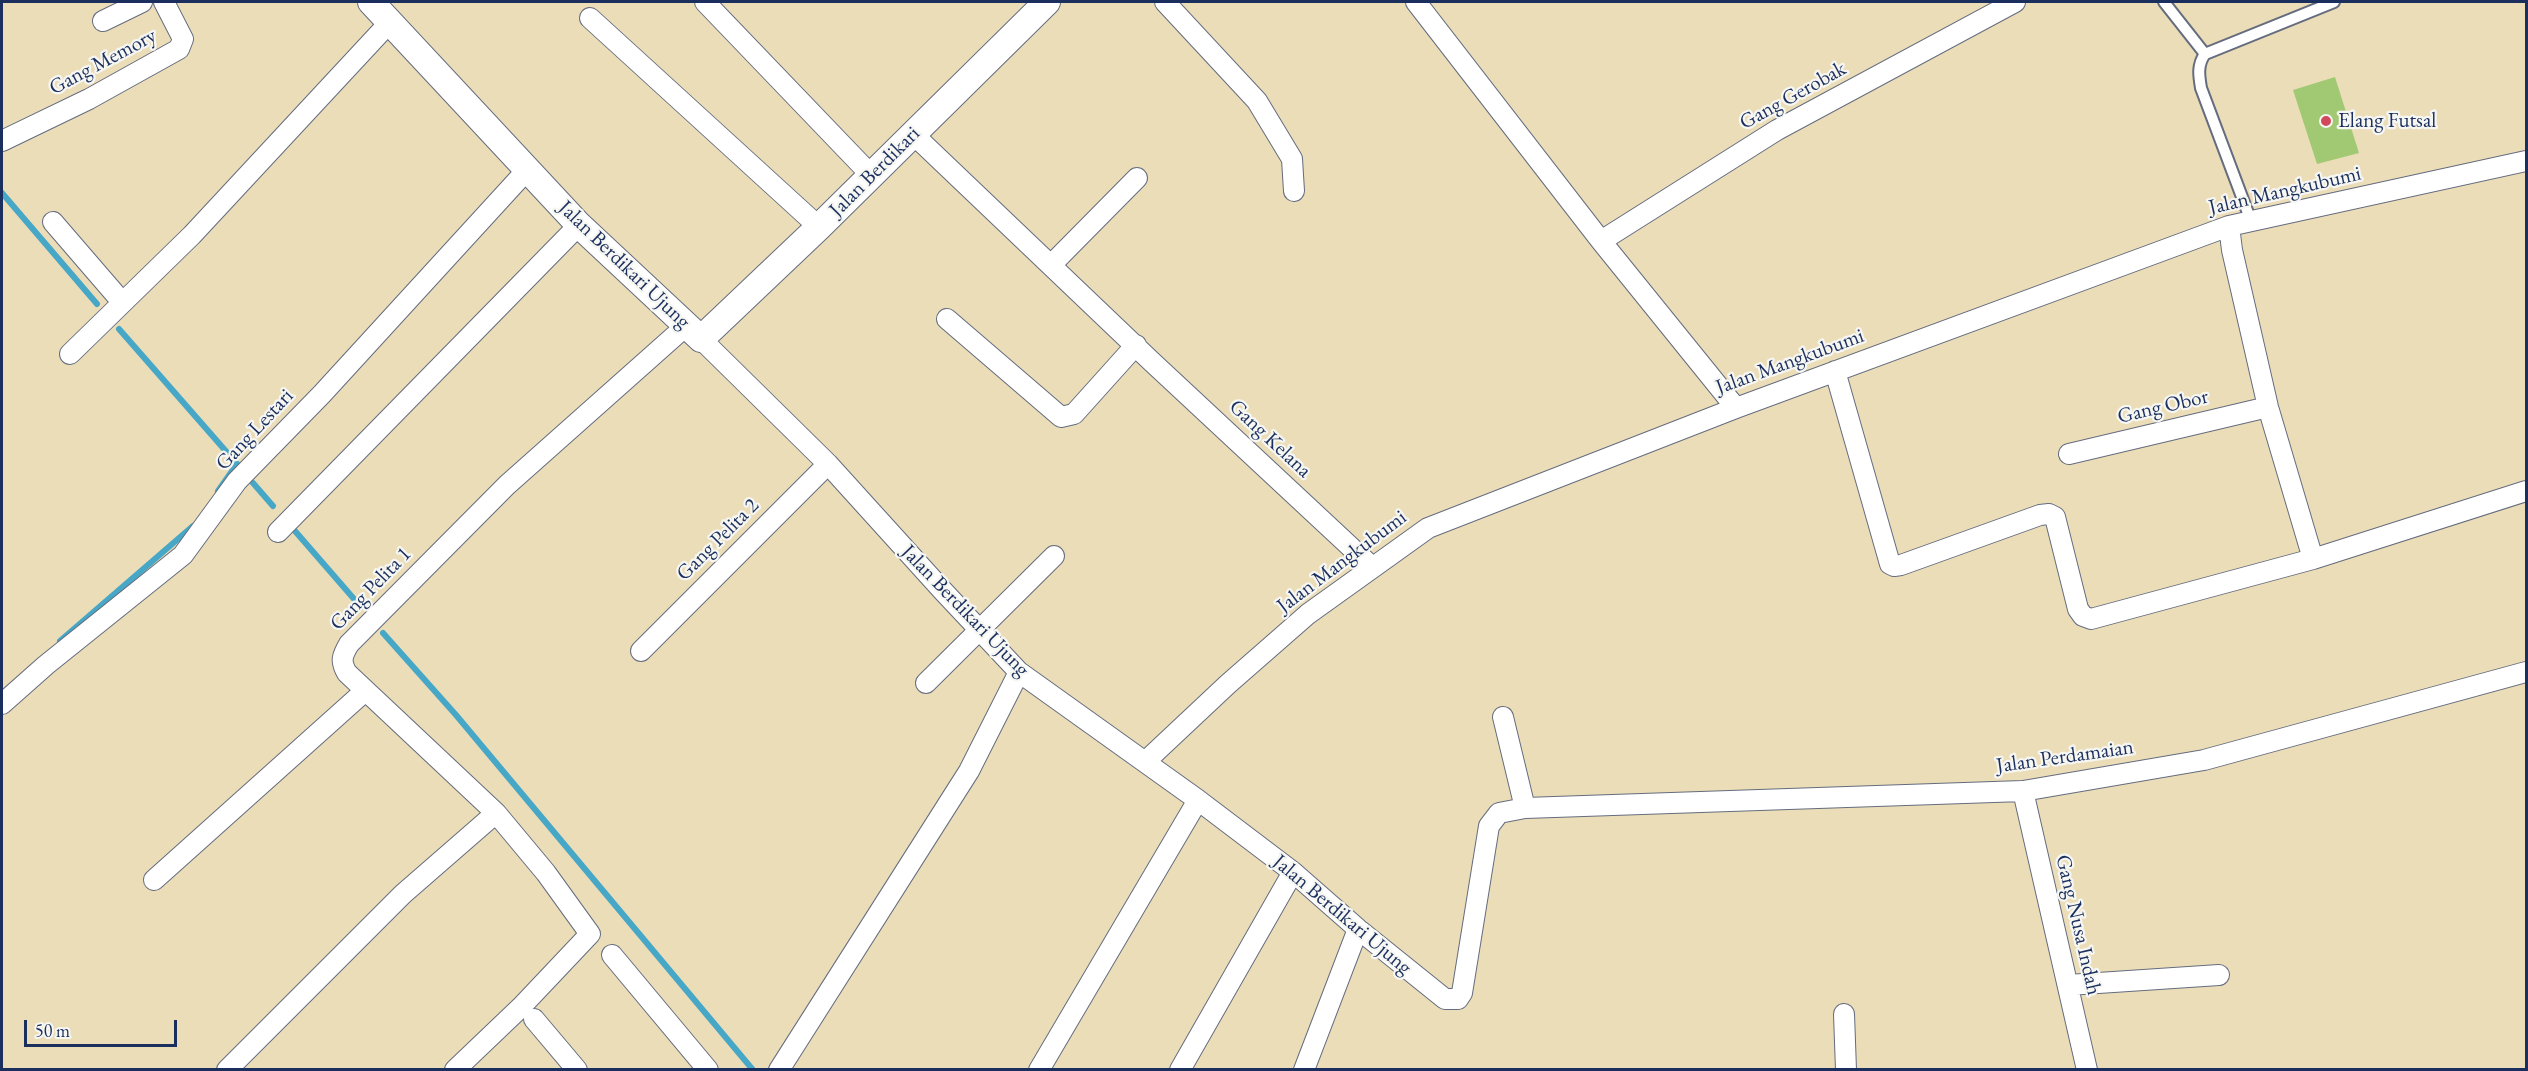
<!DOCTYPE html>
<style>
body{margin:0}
#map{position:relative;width:2528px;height:1071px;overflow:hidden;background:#ecddb9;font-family:"EB Garamond",serif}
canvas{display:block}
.frame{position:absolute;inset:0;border:3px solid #1b2f5e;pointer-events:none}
.scale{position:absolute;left:24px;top:1020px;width:153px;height:27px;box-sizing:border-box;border:3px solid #1b2f5e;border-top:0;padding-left:8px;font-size:18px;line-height:21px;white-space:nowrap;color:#1b2f5e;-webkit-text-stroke:4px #f6f6f2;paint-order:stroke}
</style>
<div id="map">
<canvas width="2528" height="1071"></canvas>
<div class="frame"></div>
<div class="scale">50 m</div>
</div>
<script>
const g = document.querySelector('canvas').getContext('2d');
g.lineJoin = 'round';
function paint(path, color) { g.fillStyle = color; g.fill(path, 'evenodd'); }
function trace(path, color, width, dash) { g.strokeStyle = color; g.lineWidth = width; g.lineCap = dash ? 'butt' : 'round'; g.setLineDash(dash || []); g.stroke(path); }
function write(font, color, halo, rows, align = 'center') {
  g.font = font + ' "EB Garamond",serif'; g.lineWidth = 4.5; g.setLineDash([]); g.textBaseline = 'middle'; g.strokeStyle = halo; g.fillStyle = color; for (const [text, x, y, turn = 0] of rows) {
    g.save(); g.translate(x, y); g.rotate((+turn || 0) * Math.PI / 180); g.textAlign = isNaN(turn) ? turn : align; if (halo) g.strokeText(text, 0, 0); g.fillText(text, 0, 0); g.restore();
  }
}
const green = new Path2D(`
 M2335,77L2359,153L2317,164L2293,90Z`);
const stream = new Path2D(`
 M2,193L97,304
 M119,329L238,465
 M253,483L273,506
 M218,491L237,464
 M295,531L361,607
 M383,633L456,715L753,1070
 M60,641L193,526`);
const service = new Path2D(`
 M2164,2L2205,54
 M2251,221L2201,88C2199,76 2197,65 2205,54L2334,2`);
const minor = new Path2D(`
 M705,2L871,175
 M1165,2L1257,101L1292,159L1294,191
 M1416,2L1601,241L1736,408
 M590,18L819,227
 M103,21L142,2
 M913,134L1151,361L1371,566
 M2,141L89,99L179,49L183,39L164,2
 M53,222L122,302
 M2229,226L2232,250L2268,407L2313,559
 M1601,241L1777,130L2015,2
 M1052,264L1137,178
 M947,319L1061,417L1074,414L1136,345
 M701,339L828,464L943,591L1019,672L1198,800L1293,872L1358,929L1445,999H1458L1462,993L1489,826L1499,813L1525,808L2023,791L2204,760L2526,672
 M70,354L192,235L390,22
 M1835,371L1890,564L1894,566L1901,565L2040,515L2049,514L2055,517L2078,609L2083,616L2091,619L2313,559L2526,491
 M2069,454L2268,407
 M278,532L579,225
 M641,651L828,464
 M926,683L1054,556
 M2,704L46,665L183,555L237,481L322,394L527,170
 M1503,717L1525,808
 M1146,761L1228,684L1308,614L1428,528L1736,408L2229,226L2526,161
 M2023,791L2087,1070
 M154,880L365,691
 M612,955L708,1070
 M2068,985L2219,975
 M1844,1014L1846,1070
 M534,1019L577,1070
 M227,1070L403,894L496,813
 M455,1070L521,1007L590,934L546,873L496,813L347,673C340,661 342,656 349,644L507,485L687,325
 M779,1070L969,771L1019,672
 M1039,1070L1198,800
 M1180,1070L1293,872
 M1304,1070L1358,929`);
const tertiary = new Path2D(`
 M371,2L579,225L701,339L819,227L1047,2`);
const markers = [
 [2326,121,6,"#d1495b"]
];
const streetNames = [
 ["Gang Memory",103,62,-28],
 ["Gang Gerobak",1793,96,-29],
 ["Jalan Berdikari",875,172,-45],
 ["Jalan Mangkubumi",2285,191,-13],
 ["Jalan Berdikari Ujung",624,265,44],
 ["Jalan Mangkubumi",1790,362,-20],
 ["Gang Obor",2163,407,-13],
 ["Gang Lestari",255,430,-47],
 ["Gang Kelana",1270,439,43],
 ["Gang Pelita 2",718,540,-45],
 ["Jalan Mangkubumi",1342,562,-37],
 ["Gang Pelita 1",371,589,-46],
 ["Jalan Berdikari Ujung",965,611,46],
 ["Jalan Perdamaian",2065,757,-8],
 ["Jalan Berdikari Ujung",1342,915,40],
 ["Gang Nusa Indah",2078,925,77]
];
const poiNames = [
 ["Elang Futsal",2338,121]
];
paint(green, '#a1c974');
trace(stream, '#47a7c6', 6);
trace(service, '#646c7e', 14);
trace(minor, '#646c7e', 22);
trace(tertiary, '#646c7e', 28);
trace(service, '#fff', 10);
trace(minor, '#fff', 20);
trace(tertiary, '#fff', 26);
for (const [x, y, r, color] of markers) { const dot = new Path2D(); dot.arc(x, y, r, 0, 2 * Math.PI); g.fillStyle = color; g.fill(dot); trace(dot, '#f6f6f2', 2); }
write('21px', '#1b2f5e', '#f6f6f2', streetNames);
write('21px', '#1b2f5e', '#f6f6f2', poiNames, 'left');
</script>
